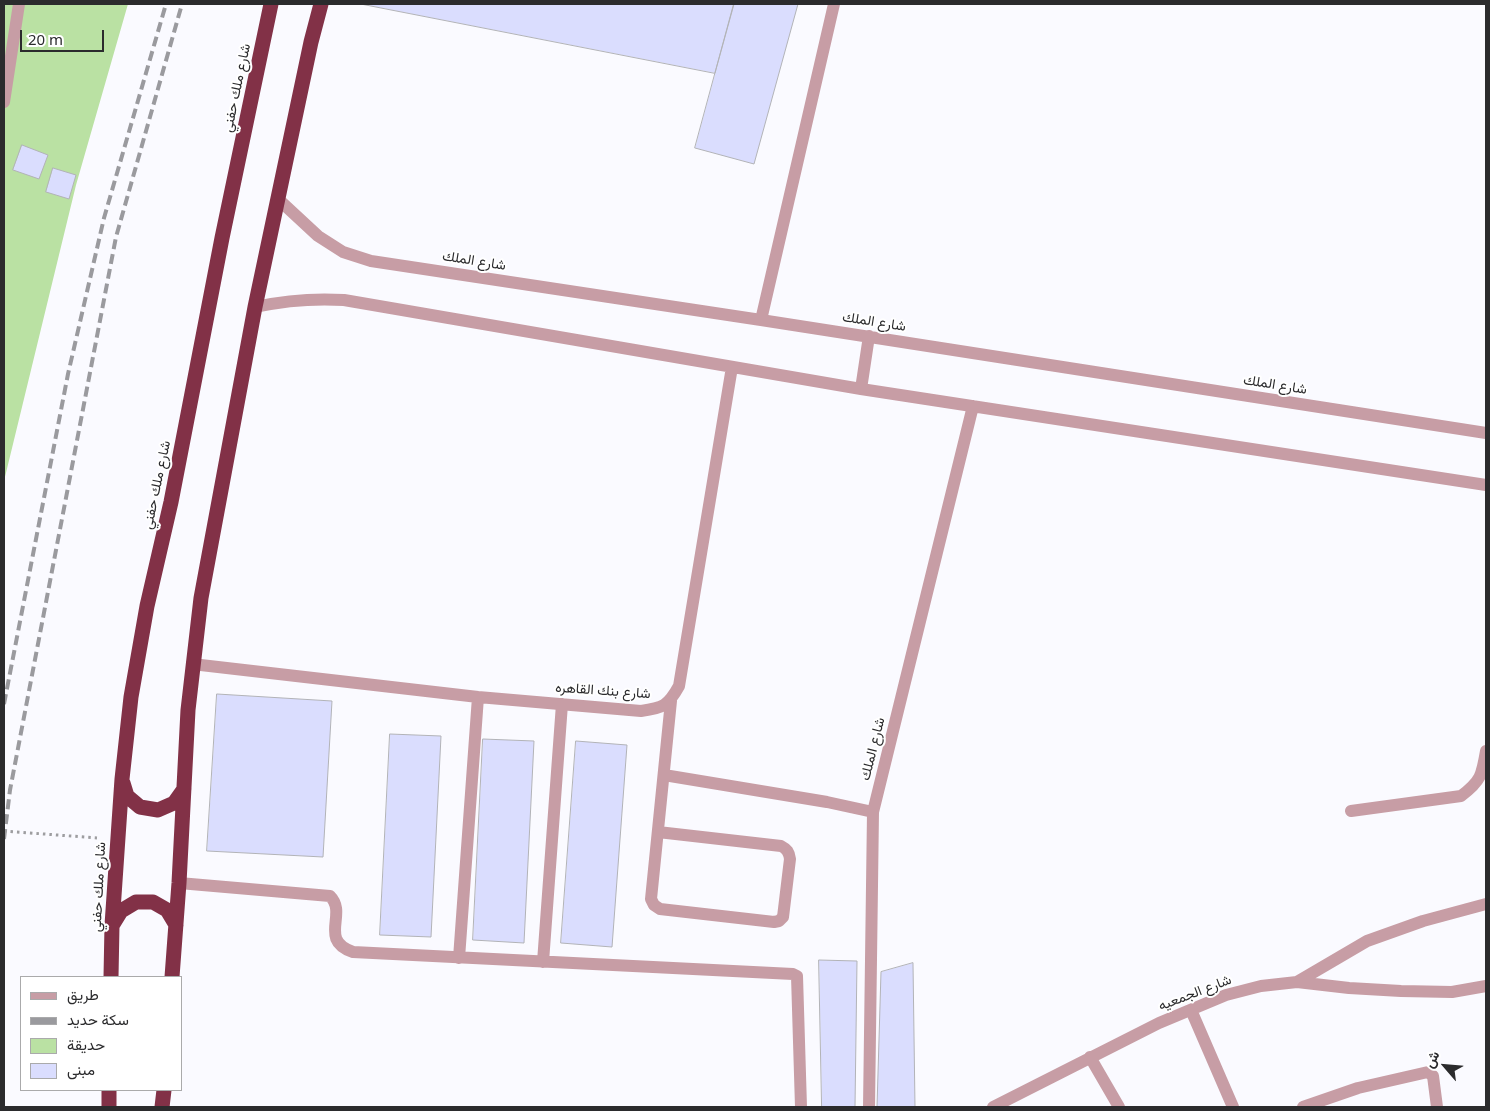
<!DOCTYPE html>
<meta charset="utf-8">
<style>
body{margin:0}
#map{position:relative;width:1490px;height:1111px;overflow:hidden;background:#fafaff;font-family:"Noto Sans",Vazirmatn,sans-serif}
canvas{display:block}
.frame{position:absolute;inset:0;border:5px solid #2b2b2d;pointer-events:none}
.legend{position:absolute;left:20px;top:976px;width:162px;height:115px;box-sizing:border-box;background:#fff;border:1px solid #aaaaab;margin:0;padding:6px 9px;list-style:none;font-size:15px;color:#2b2b2d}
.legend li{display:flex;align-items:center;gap:10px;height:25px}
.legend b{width:25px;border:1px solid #aaaaab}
.north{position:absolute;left:1420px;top:1041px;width:50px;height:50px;-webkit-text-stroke:4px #fff;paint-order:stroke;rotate:297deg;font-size:14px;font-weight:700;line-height:20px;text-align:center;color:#2b2b2d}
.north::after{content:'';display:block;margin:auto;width:18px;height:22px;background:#2b2b2d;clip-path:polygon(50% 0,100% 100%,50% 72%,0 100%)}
.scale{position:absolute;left:20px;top:30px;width:84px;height:22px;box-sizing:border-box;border:2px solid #2b2b2d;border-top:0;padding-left:6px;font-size:15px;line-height:18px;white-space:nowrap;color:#2b2b2d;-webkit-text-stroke:4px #fff;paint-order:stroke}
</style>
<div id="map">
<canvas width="1490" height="1111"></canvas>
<div class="frame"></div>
<ul class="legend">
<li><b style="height:6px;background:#c79da5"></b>طريق</li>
<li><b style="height:6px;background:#9a9a9e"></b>سكة حديد</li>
<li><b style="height:14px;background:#bae1a3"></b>حديقة</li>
<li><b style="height:14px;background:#daddfe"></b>مبنى</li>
</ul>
<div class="north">ش</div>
<div class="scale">20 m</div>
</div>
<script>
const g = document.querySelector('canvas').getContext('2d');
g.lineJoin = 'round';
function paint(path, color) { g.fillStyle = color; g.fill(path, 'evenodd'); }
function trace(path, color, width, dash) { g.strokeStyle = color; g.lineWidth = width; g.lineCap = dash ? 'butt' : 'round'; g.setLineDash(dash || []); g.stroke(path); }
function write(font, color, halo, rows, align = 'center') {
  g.font = font + ' "Noto Sans",Vazirmatn,sans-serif'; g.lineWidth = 4; g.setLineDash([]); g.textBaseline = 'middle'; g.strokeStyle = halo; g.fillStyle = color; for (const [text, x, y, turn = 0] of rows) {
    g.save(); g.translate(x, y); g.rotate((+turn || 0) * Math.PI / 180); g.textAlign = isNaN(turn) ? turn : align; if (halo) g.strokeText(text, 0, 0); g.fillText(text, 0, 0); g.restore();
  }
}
const green = new Path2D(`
 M4,4H128L76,185L4,481Z`);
const building = new Path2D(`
 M361,4H734L715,73Z
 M734,4H798L754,164L695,148Z
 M22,145L48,155L39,179L13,170Z
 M53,168L76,175L69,199L46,192Z
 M217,694L332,701L323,857L207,851Z
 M390,734L441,736L431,937L380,935Z
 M483,739L534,741L524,943L473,940Z
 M576,741L627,745L612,947L561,943Z
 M819,960L857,961L855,1107H822Z
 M913,963L915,1107H877L881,972Z`);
const path = new Path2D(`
 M4,831L97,838`);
const minor = new Path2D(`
 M4,102L19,4
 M277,198L318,236L343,252L371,261L761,320L1486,433
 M255,307C287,300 312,298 344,300L861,389L1486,485
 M761,320L834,4
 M861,389L869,336
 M192,664L478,697L641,711C663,708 668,706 679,686L732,367
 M664,775L827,802L873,812
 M1351,811L1461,796C1481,781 1482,775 1486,751
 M658,832L781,846C787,849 789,852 790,859L783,917L779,921L774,922L660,909L654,905L651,899L671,701
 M179,883L330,896C348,914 318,940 353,952L793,974L797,976L801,1107
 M459,958L478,697
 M543,962L562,704
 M1297,982L1367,941L1423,921L1486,904
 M1191,1010L1233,1107
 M1090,1057L1119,1107
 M869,1107L873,812L973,406
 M993,1107L1159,1023L1226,995L1261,986L1297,982L1349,988L1401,991L1452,992L1486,986
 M1303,1107L1358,1088L1428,1072L1433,1076L1437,1107`);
const highway = new Path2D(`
 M123,783L127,796L140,807L158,810L174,803L184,789
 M113,924L121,911L136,902H153L167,910L176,925
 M111,977L112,925L122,779L131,697L147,606L171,502L222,238L271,4
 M172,977L179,883L188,710L201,598L255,307L311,42L321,4
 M109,1107V1090
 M162,1107L164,1090`);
const rail = new Path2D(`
 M4,704L68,374L104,218L166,4
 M4,839L10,790L116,237L182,4`);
const streetNames = [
 ["شارع ملك حفني",237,88,-78],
 ["شارع الملك",474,261,9],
 ["شارع الملك",874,322,9],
 ["شارع الملك",1275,385,9],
 ["شارع ملك حفني",157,485,-78],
 ["شارع بنك القاهره",603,691,4],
 ["شارع الملك",873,749,-76],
 ["شارع ملك حفني",99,887,-87],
 ["شارع الجمعيه",1195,993,-21]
];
paint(green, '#bae1a3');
paint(building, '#daddfe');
trace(building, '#b2b3b7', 1);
trace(path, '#9d9da0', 3, [2.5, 4]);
trace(minor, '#c79da5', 12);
trace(highway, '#823147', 15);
trace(rail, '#9a9a9e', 4, [10, 5]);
write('14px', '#2b2b2d', '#fff', streetNames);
</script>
